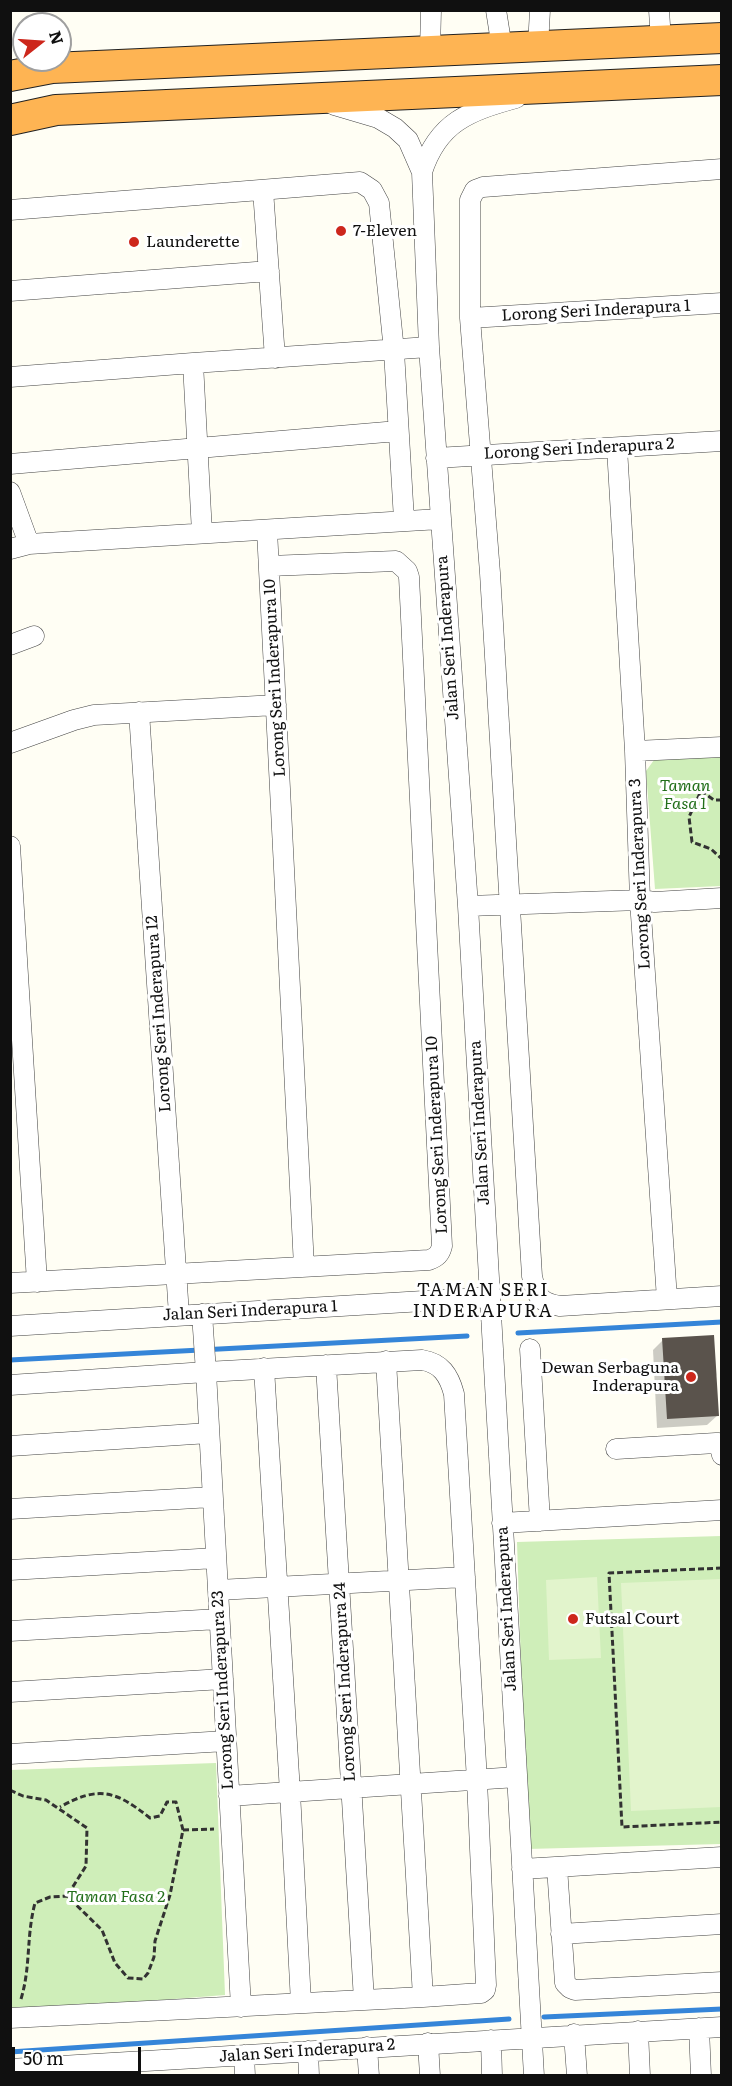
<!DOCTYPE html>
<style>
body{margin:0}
#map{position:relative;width:732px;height:2086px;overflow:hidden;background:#fffef4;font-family:Literata,serif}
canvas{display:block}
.frame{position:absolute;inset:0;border:12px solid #101010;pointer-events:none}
.north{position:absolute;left:12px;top:12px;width:60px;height:60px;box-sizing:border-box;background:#fff;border:2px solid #9f9f9f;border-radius:50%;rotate:73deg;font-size:16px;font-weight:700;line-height:24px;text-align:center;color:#101010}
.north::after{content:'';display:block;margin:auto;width:21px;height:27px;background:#cd271c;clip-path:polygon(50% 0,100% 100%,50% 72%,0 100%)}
.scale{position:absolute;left:12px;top:2047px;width:129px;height:27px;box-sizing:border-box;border:3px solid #101010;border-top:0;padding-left:8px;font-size:18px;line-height:21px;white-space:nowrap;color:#101010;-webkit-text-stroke:4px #fff;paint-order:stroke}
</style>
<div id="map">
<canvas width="732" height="2086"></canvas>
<div class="frame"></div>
<div class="north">N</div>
<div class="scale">50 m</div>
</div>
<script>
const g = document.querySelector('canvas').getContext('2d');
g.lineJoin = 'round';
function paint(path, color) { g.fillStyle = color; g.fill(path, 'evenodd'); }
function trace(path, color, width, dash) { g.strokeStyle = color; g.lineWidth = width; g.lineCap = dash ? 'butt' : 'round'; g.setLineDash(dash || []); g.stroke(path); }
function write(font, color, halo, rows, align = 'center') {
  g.font = font + ' Literata,serif'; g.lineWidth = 6; g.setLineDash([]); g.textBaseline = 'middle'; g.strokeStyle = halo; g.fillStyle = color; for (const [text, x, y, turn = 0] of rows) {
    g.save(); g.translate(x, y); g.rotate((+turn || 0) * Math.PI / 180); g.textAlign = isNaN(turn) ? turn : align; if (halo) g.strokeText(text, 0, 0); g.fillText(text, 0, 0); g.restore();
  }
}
const green = new Path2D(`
 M721,756V886L655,889L646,771L654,760Z
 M721,1536V1844L527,1849L517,1542Z
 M216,1763L225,1995L11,2012L10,1770Z`);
const pitch = new Path2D(`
 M597,1577L601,1658L549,1660L546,1580Z
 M721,1579V1807L631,1811L621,1583Z`);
const shadow = new Path2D(`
 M663,1340L718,1415L707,1425L657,1428L653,1350Z`);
const stream = new Path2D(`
 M518,1333L722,1322
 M10,1360L467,1336
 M544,2017L722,2009
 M10,2052L509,2019`);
const building = new Path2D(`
 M714,1335L719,1416L667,1419L662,1338Z`);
const path = new Path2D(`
 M722,800H714L701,791L689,817L692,842L711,849L722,859
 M722,1568L609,1573L622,1827L722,1822
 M10,1790L23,1796L46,1800L87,1828L86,1866L67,1896
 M183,1830L214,1829
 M21,1999C31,1966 26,1937 35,1903L50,1897L67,1896L102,1930L115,1963L128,1978L143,1979L148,1973L154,1957L155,1941L170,1895L183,1830L176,1802H167L160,1816L150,1818C116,1791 99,1785 60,1807`);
const minor = new Path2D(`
 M496,10L502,48
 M659,10L661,41
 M538,46L540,10
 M430,51L431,10
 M334,105L378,118L395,128L408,140L422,172L429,347L468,906L534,2076
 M722,169L483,187L475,190L470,200V318L490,573L532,1276C536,1296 540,1303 560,1306L722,1296
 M422,172C438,122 469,111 516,98
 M263,190L275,358
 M10,210L360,182L372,190L379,203L394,351L404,520
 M10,291L269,271
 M470,318L722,303
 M193,363L202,533
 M10,377L193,363L429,347
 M617,448L635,751L640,900L667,1299
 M436,458L722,441
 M10,464L398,431
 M10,492L29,544
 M267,530L304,1267
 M10,549L29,544L440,519
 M10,645L34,636
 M139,712L179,1315
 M10,743L74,720L94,715L276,705
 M635,751L722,747
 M10,846L37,1282
 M468,906L640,900L655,902L722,898
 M10,1283L429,1260C437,1257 440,1254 442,1246L409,577L407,571L396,561L269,566
 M10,1326L490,1297
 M530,1349L540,1521
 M386,1361L423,1997
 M326,1365L364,2000
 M264,1368L290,1792L301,2003
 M10,1385L206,1372L241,2007
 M10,1446L209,1433
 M616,1449L716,1443H719L722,1455
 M10,1509L212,1497
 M502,1523L722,1510
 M10,1570L216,1558
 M218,1590L465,1577
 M10,1631L219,1619
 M10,1692L223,1679
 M10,1754L226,1741
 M229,1796L517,1777
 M557,1867L565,1983L570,1988L575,1990L722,1982
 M522,1869L722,1857
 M561,1934L722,1924
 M10,2018L423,1997L481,1993L485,1990L486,1985L477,1780L454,1394C449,1375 441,1363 422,1360L206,1372L202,1314
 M699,2028L701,2076
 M638,2031L640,2076
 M574,2034L577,2076
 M491,2040L492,2076
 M428,2043L430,2076
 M367,2047L369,2076
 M308,2051L309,2076
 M244,2055L245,2076
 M10,2069L722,2027`);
const highway = new Path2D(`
 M10,76L52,68L722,38
 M10,120L56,110L722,80`);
const markers = [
 [341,231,6,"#cd271c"],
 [134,242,6,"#cd271c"],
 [691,1377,6,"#cd271c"],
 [573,1619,6,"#cd271c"]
];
const poiNames = [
 ["7-Eleven",353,231],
 ["Launderette",146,242],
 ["Dewan Serbaguna",679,1368,"right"],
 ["Inderapura",679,1386,"right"],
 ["Futsal Court",585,1619]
];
const streetNames = [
 ["Lorong Seri Inderapura 1",596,311,-3],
 ["Lorong Seri Inderapura 2",579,449,-3],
 ["Jalan Seri Inderapura",448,638,-94],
 ["Lorong Seri Inderapura 10",275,678,-93],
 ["Lorong Seri Inderapura 3",640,874,-93],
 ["Lorong Seri Inderapura 12",159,1014,-94],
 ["Jalan Seri Inderapura",480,1123,-93],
 ["Lorong Seri Inderapura 10",437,1135,-93],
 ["Jalan Seri Inderapura 1",250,1311,-3],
 ["Jalan Seri Inderapura",507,1609,-93],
 ["Lorong Seri Inderapura 24",345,1682,-93],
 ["Lorong Seri Inderapura 23",223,1690,-93],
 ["Jalan Seri Inderapura 2",307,2051,-4]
];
const parkNames = [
 ["Taman",685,786],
 ["Fasa 1",685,804],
 ["Taman Fasa 2",116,1897]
];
const neighbourhoodNames = [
 ["TAMAN SERI",483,1291],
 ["INDERAPURA",483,1312]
];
paint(green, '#cfeeb9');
paint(pitch, '#e2f4cc');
paint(shadow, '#0003');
trace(stream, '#3585d8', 5);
paint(building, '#5a534c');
trace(minor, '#434343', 21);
trace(highway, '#212121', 32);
trace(path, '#323232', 3, [6, 3]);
trace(minor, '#fff', 20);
trace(highway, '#feb453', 30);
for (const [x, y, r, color] of markers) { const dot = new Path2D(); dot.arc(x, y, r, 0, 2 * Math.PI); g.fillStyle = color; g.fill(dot); trace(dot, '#fff', 2); }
write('16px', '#101010', '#fff', poiNames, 'left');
write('16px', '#101010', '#fff', streetNames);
write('italic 16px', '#226f1a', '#fff', parkNames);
g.letterSpacing = '1.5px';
write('18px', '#101010', '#fff', neighbourhoodNames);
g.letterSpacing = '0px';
</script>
